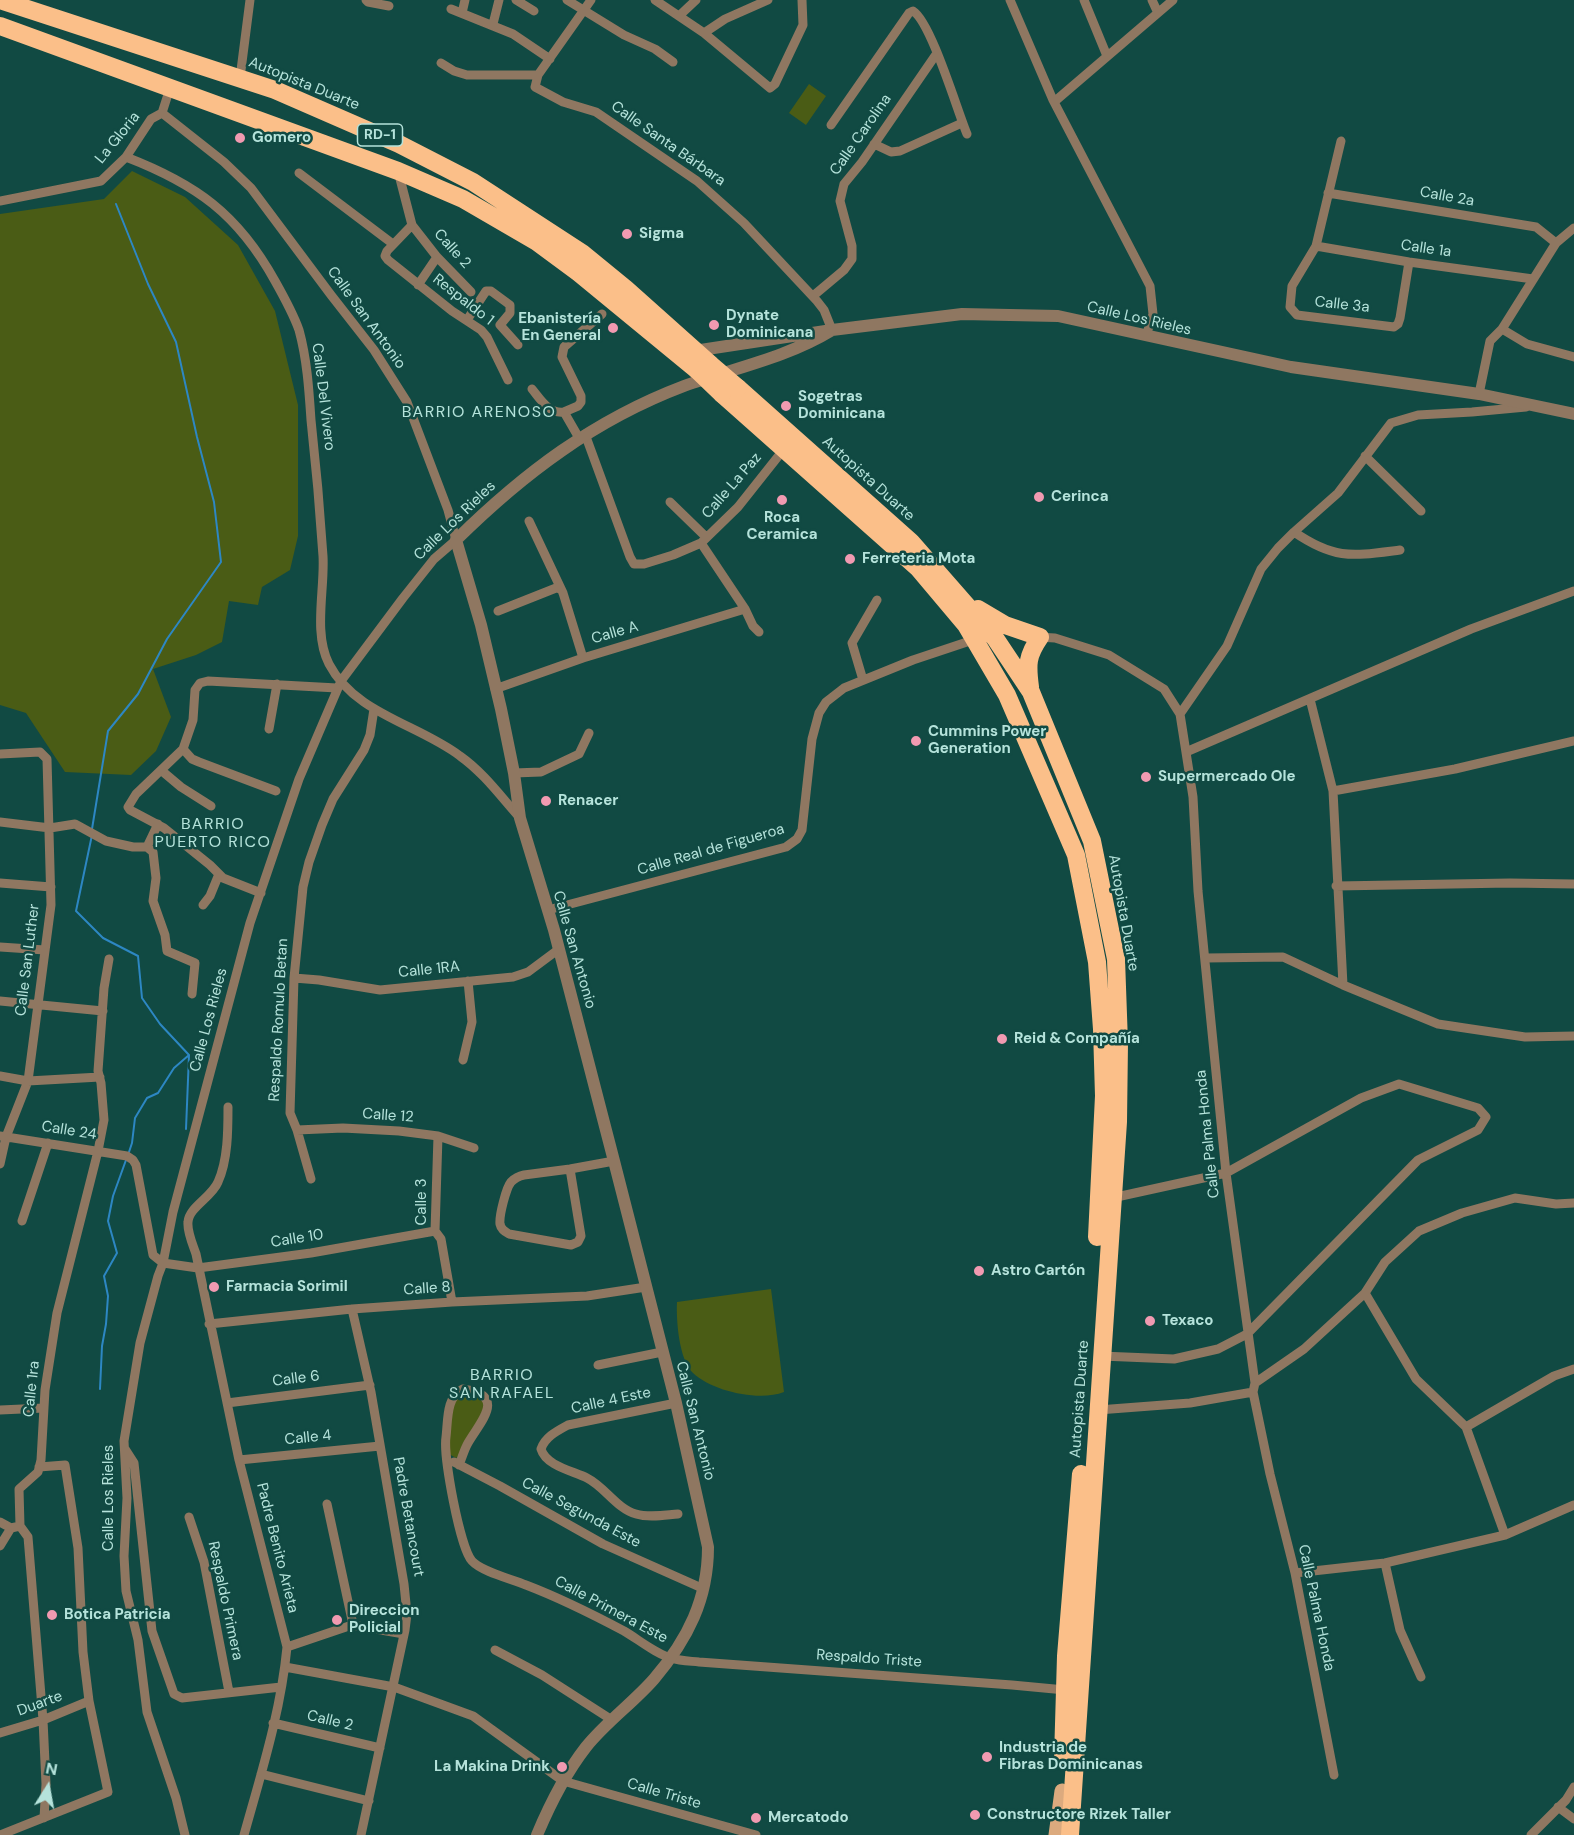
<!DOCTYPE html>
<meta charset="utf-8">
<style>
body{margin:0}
#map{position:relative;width:1574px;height:1835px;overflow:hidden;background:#114a43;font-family:"DM Sans",sans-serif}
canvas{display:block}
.north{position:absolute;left:18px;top:1757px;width:60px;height:60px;-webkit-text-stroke:4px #114a43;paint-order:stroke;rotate:11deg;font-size:16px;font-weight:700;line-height:24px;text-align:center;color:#b5e3db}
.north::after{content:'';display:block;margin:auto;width:21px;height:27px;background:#b5e3db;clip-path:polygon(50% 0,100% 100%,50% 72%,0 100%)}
</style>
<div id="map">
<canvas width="1574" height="1835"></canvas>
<div class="north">N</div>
</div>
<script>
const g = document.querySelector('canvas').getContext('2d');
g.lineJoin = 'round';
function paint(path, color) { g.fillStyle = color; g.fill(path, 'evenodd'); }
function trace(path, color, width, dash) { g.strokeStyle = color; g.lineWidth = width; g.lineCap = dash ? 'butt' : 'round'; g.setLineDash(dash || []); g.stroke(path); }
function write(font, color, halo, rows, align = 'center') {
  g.font = font + ' "DM Sans",sans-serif'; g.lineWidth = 5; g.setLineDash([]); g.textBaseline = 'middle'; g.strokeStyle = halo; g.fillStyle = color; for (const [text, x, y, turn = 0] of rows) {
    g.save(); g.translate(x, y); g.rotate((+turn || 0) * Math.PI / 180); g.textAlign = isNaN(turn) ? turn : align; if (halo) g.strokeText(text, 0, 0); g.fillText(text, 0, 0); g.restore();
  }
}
const green = new Path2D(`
 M809,84L826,96L806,125L789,113Z
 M132,171L185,197L238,245L275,311L298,405V536L290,570L262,587L258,605L229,601L222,642L196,655L153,669L171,717L156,751L131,775L65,772L26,713L0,705V214L104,199Z
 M771,1289L784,1392C759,1402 712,1391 693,1373C679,1360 676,1320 677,1302Z
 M461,1394L480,1397L486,1404L460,1455L456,1458L449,1454L451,1408Z`);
const stream = new Path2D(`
 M92,829L108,731L138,694L167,639L221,562L214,502L197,437L176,342L148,284L116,204
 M92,835L76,911L103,938L138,956L142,998L160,1024L189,1055L186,1129
 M129,1152L132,1143L135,1118L147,1098L158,1093L174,1068L189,1055
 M100,1389L102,1346L106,1324L108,1296L104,1276L117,1253L108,1221L113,1196L126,1160`);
const minor = new Path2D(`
 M366,0L368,2L389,6
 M516,0L534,11
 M567,0L624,35L655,49L673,62
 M591,0L538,75L535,87L563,102L596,112L697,181L744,223L817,301L824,310L832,330
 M655,0L704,33L770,88L775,84L803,25L802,0
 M1010,0L1053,100L1150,286L1153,314L1146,336
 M1084,0L1107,56
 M1152,0L1158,13
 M451,9L513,34L550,59
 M462,13L465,0
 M680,15L696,0
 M493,24L499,0
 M704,33L725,19L768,0
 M441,63L454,71L467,75H538
 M240,78L250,0
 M1054,102L1173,0
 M162,113L224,162L251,188L331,295L374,350L407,402L448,510L456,540L434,559L403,598L341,681L299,779L250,923L173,1212L163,1263L158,1276L140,1343L124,1441L127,1498L124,1556L126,1591L138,1640L147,1712L176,1798L185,1835
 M831,125L909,13L913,11C931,22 957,110 967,134
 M1341,141L1316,246L1292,286L1290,307L1297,315L1394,327L1398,324L1400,318L1409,262
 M874,144L891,152L900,151L962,123
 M126,157C196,184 238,214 275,281C284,297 293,313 299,330C307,359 309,390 311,420C316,465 320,510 323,556C325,589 313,633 329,664C355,714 418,724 460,756C484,773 501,797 520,818
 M398,171L412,225L387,251L385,256L388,260L452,311L481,330L487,337L508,380
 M299,173L393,244
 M1328,193L1536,227L1556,243
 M0,201L101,181L126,157L151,119L162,113L170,88
 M412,225L437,257L471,292
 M1316,246L1409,262L1533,279
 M418,285L437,257
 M813,296L844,270L852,259V246L840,201L844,184L862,162L937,53
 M467,320L486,291H491L510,305V313L500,325L518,345
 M1502,329L1527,344L1574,357
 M532,389C541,400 549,414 564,412
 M1479,394L1490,341L1502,329L1556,243L1574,228
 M585,434L630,557L634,564H644L673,555L701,543L738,507L784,449
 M579,438L564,412L578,406L581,402V396L562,357L564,347L602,314
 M1365,456L1421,511
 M670,502L706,537
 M529,521L563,593L583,658
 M1294,532C1335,560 1352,556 1400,550
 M701,543L745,609L753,626L759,632
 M498,611L556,588L560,589
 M1037,637L1055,638L1109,655L1164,689L1180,714L1193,797L1198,891L1226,1173L1255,1383L1253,1392L1270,1474L1295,1573L1334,1775
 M863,680L852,643L877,600
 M495,689L583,658L745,609
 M1310,699L1333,791L1343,985
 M1180,714L1227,646L1261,569L1278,548L1294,532L1338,493L1391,423L1418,415L1472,412L1526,407
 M269,729L277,684
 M183,749L192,759L199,762L276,791
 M1186,752L1471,629L1574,591
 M0,754L40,752L47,759L51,905L28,1081L6,1137L0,1164
 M162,771L181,787L211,806
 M514,773L541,772L579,754L589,733
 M1333,791L1455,769L1574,741
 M0,822L50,828L75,824L106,841L133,847H147
 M147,847L153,852L156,878L153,901L165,935L167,951L195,963L192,994
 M147,847L158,824
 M0,883L51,887
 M1336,886L1510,883L1574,884
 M261,893L223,878L210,865L164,828L130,810L128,807L136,794L183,749L193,720L195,690L200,683L208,681L337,688
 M203,905L210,896L219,874
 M548,910L786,847L797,839L802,830L812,739L819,713L826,702L844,688L913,660L976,639
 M0,947L45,950
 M1206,958L1283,957L1343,985L1438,1024L1525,1037L1574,1036
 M294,978L319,980L380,990L513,977L528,972L559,949
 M0,1001L103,1011
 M463,1060L472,1022L468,981
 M0,1076L28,1081L100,1077
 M228,1107C228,1130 228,1160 218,1182C212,1197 189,1207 188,1222C187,1232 193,1245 196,1254L239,1460L287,1647C281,1711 261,1774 244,1835
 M297,1130L343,1128L399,1131L438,1136L474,1148
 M0,1136L127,1156L133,1160L136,1165L153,1255L163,1263L198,1268L311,1253L435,1231
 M438,1136L435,1231L441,1239L452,1302
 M570,1169L581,1236L578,1242L571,1245L509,1234C504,1231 501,1229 500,1224C499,1216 506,1188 511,1182C515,1178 519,1176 524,1175L570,1169L614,1161
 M311,1179L297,1130L290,1113L294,978L303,887L309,862L322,825L333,799L364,750L370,735L374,709
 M22,1221L48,1143
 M1365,1293L1416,1379L1466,1427L1505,1535
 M352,1309L371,1392L404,1584L407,1614L405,1630L361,1835
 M209,1324L352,1309L452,1302L587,1296L646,1287
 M1101,1356L1174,1359L1218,1349L1247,1334L1418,1160L1478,1130L1486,1117L1478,1108L1399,1084L1361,1098L1226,1173L1112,1198
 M598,1365L662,1352
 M1255,1383L1304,1349L1365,1293L1385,1262L1419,1231L1462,1213L1515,1198L1556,1204L1574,1203
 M227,1403L370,1385
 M676,1403L568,1425C557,1431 545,1437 541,1449C546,1466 573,1471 587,1478C605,1487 617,1509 636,1514C649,1518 665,1515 678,1514
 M0,1410L44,1408
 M1098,1410L1190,1403L1253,1392
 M1466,1427L1554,1376L1574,1369
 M125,1449L134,1463L152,1631L174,1694L182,1698L281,1687
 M239,1460L380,1446
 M454,1462L500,1486L603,1544L704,1589
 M459,1465C462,1458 464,1450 468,1443C480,1422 508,1395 463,1389C446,1396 448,1421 446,1437C443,1456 460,1548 472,1561C482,1572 512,1579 526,1585C560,1598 592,1614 624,1631C638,1639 657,1655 672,1658C680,1661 690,1661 699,1662L1012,1685L1065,1690
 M189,1517L204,1562L229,1692
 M0,1522L11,1528L20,1526
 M0,1546L11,1528
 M1385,1563L1400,1630L1421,1677
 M1295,1573L1385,1563L1505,1535L1574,1505
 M352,1625L404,1634
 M287,1647L352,1625V1620L327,1504
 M495,1650L542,1675L612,1720
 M285,1667L394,1687L473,1716L563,1781L756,1835
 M273,1723L380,1748
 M0,1733L43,1720L89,1701
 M261,1774L369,1801
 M1558,1807L1574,1819
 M44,1818L46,1784L43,1720L28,1537L20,1526L19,1489L38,1472L41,1460L45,1390L57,1313L98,1151L104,1120L101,1083L98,1071L104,988L109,959
 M0,1835L108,1792L89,1701L83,1652L78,1548L65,1465L39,1467
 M1531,1835L1566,1800L1574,1787`);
const tertiary = new Path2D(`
 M694,351L832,330L962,314L1058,316L1291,367L1479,394L1574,414
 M537,1835C550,1804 565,1774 586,1747C606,1722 633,1703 654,1679C688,1639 708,1599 708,1547L676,1403L614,1161L554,930L520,818L514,773L501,709L481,625L456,540C523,474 594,420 684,386C734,368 786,358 832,330`);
const primary = new Path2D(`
 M1056,1835L1062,1791`);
const motorway = new Path2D(`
 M0,0L275,90L399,144L473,182L582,253L626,289L710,364
 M0,26L398,171L463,199L537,242L579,273L697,370
 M738,388L911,542L995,638L1031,692L1092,841L1116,959L1119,1043L1118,1122L1070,1835
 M722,394L918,568L966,625L1007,695L1076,855L1097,962L1102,1029L1104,1096L1097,1237
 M978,609L1005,625L1040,637C1027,656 1027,664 1030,687
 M1063,1758L1066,1656L1081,1474`);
const motorwayBridge = new Path2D(`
 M710,364L738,388
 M697,370L722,394`);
const markers = [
 [240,138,6,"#f19ab1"],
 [627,234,6,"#f19ab1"],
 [714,325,6,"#f19ab1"],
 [613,328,6,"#f19ab1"],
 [786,406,6,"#f19ab1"],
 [1039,497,6,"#f19ab1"],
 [782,500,6,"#f19ab1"],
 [850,559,6,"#f19ab1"],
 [916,741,6,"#f19ab1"],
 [1146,777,6,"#f19ab1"],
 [546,801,6,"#f19ab1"],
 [1002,1039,6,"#f19ab1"],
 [979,1271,6,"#f19ab1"],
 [214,1287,6,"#f19ab1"],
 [1150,1321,6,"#f19ab1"],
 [52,1615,6,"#f19ab1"],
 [337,1620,6,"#f19ab1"],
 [987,1757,6,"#f19ab1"],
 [562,1767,6,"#f19ab1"],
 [975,1815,6,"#f19ab1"],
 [756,1818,6,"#f19ab1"]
];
const shields = [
 [380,135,45]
];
const shieldNames = [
 ["RD-1",380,135]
];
const streetNames = [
 ["Autopista Duarte",304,84,22],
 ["Calle Carolina",861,135,-55],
 ["La Gloria",118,138,-51],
 ["Calle Santa Bárbara",668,144,35],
 ["Calle 2a",1447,197,10],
 ["Calle 2",452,249,48],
 ["Calle 1a",1426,249,8],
 ["Respaldo 1",463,300,38],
 ["Calle 3a",1342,305,6],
 ["Calle San Antonio",366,318,54],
 ["Calle Los Rieles",1139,319,13],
 ["Calle Del Vivero",323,397,83],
 ["Autopista Duarte",868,479,42],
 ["Calle La Paz",732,486,-49],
 ["Calle Los Rieles",455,521,-44],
 ["Calle A",615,633,-16],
 ["Calle Real de Figueroa",711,850,-16],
 ["Autopista Duarte",1123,913,80],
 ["Calle San Antonio",574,950,74],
 ["Calle San Luther",28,960,-83],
 ["Calle 1RA",429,970,-6],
 ["Calle Los Rieles",209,1020,-75],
 ["Respaldo Romulo Betan",279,1020,-87],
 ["Calle 12",388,1116,4],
 ["Calle 24",69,1131,9],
 ["Calle Palma Honda",1208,1134,-96],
 ["Calle 3",422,1202,-90],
 ["Calle 10",297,1239,-9],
 ["Calle 8",427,1289,-4],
 ["Calle 6",296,1379,-7],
 ["Calle 1ra",32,1389,-84],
 ["Autopista Duarte",1080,1399,-86],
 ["Calle 4 Este",611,1401,-12],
 ["Calle San Antonio",695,1421,76],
 ["Calle 4",308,1438,-6],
 ["Calle Los Rieles",109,1498,-90],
 ["Calle Segunda Este",581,1513,28],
 ["Padre Betancourt",408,1517,80],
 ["Padre Benito Arieta",277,1548,76],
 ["Respaldo Primera",225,1601,78],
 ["Calle Palma Honda",1316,1608,78],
 ["Calle Primera Este",611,1610,28],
 ["Respaldo Triste",869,1659,4],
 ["Duarte",40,1704,-20],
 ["Calle 2",330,1721,13],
 ["Calle Triste",664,1794,16]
];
const poiNames = [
 ["Gomero",252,138],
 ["Sigma",639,234],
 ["Dynate",726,316],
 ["Dominicana",726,333],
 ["Ebanistería",601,319,"right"],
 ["En General",601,336,"right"],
 ["Sogetras",798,397],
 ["Dominicana",798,414],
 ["Cerinca",1051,497],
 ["Roca",782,518,"center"],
 ["Ceramica",782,535,"center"],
 ["Ferreteria Mota",862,559],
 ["Cummins Power",928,732],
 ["Generation",928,749],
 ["Supermercado Ole",1158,777],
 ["Renacer",558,801],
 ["Reid & Compañía",1014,1039],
 ["Astro Cartón",991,1271],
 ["Farmacia Sorimil",226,1287],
 ["Texaco",1162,1321],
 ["Direccion",349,1611],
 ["Policial",349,1628],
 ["Botica Patricia",64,1615],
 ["Industria de",999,1748],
 ["Fibras Dominicanas",999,1765],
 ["La Makina Drink",550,1767,"right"],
 ["Constructore Rizek Taller",987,1815],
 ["Mercatodo",768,1818]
];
const neighbourhoodNames = [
 ["BARRIO ARENOSO",479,413],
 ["BARRIO",213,825],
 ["PUERTO RICO",213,843],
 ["BARRIO",502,1376],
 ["SAN RAFAEL",502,1394]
];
paint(green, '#4a5c15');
trace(stream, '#2d87c3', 2);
trace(minor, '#8f7761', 9);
trace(tertiary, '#8f7761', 12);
trace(primary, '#dcaa7e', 15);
trace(motorway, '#fbbf89', 18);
trace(motorwayBridge, '#fbbf89', 18);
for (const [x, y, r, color] of markers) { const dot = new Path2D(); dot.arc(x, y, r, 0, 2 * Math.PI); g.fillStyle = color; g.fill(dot); trace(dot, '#114a43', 2); }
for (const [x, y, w] of shields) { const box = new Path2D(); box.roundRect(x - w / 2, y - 11, w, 22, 4.5); g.fillStyle = '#114a43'; g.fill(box); trace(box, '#b5e3db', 1.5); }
write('bold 14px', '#b5e3db', null, shieldNames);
write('15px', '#b5e3db', '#114a43', streetNames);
write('bold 15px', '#b5e3db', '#114a43', poiNames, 'left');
g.letterSpacing = '1.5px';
write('16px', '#b5e3db', '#114a43', neighbourhoodNames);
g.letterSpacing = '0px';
</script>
